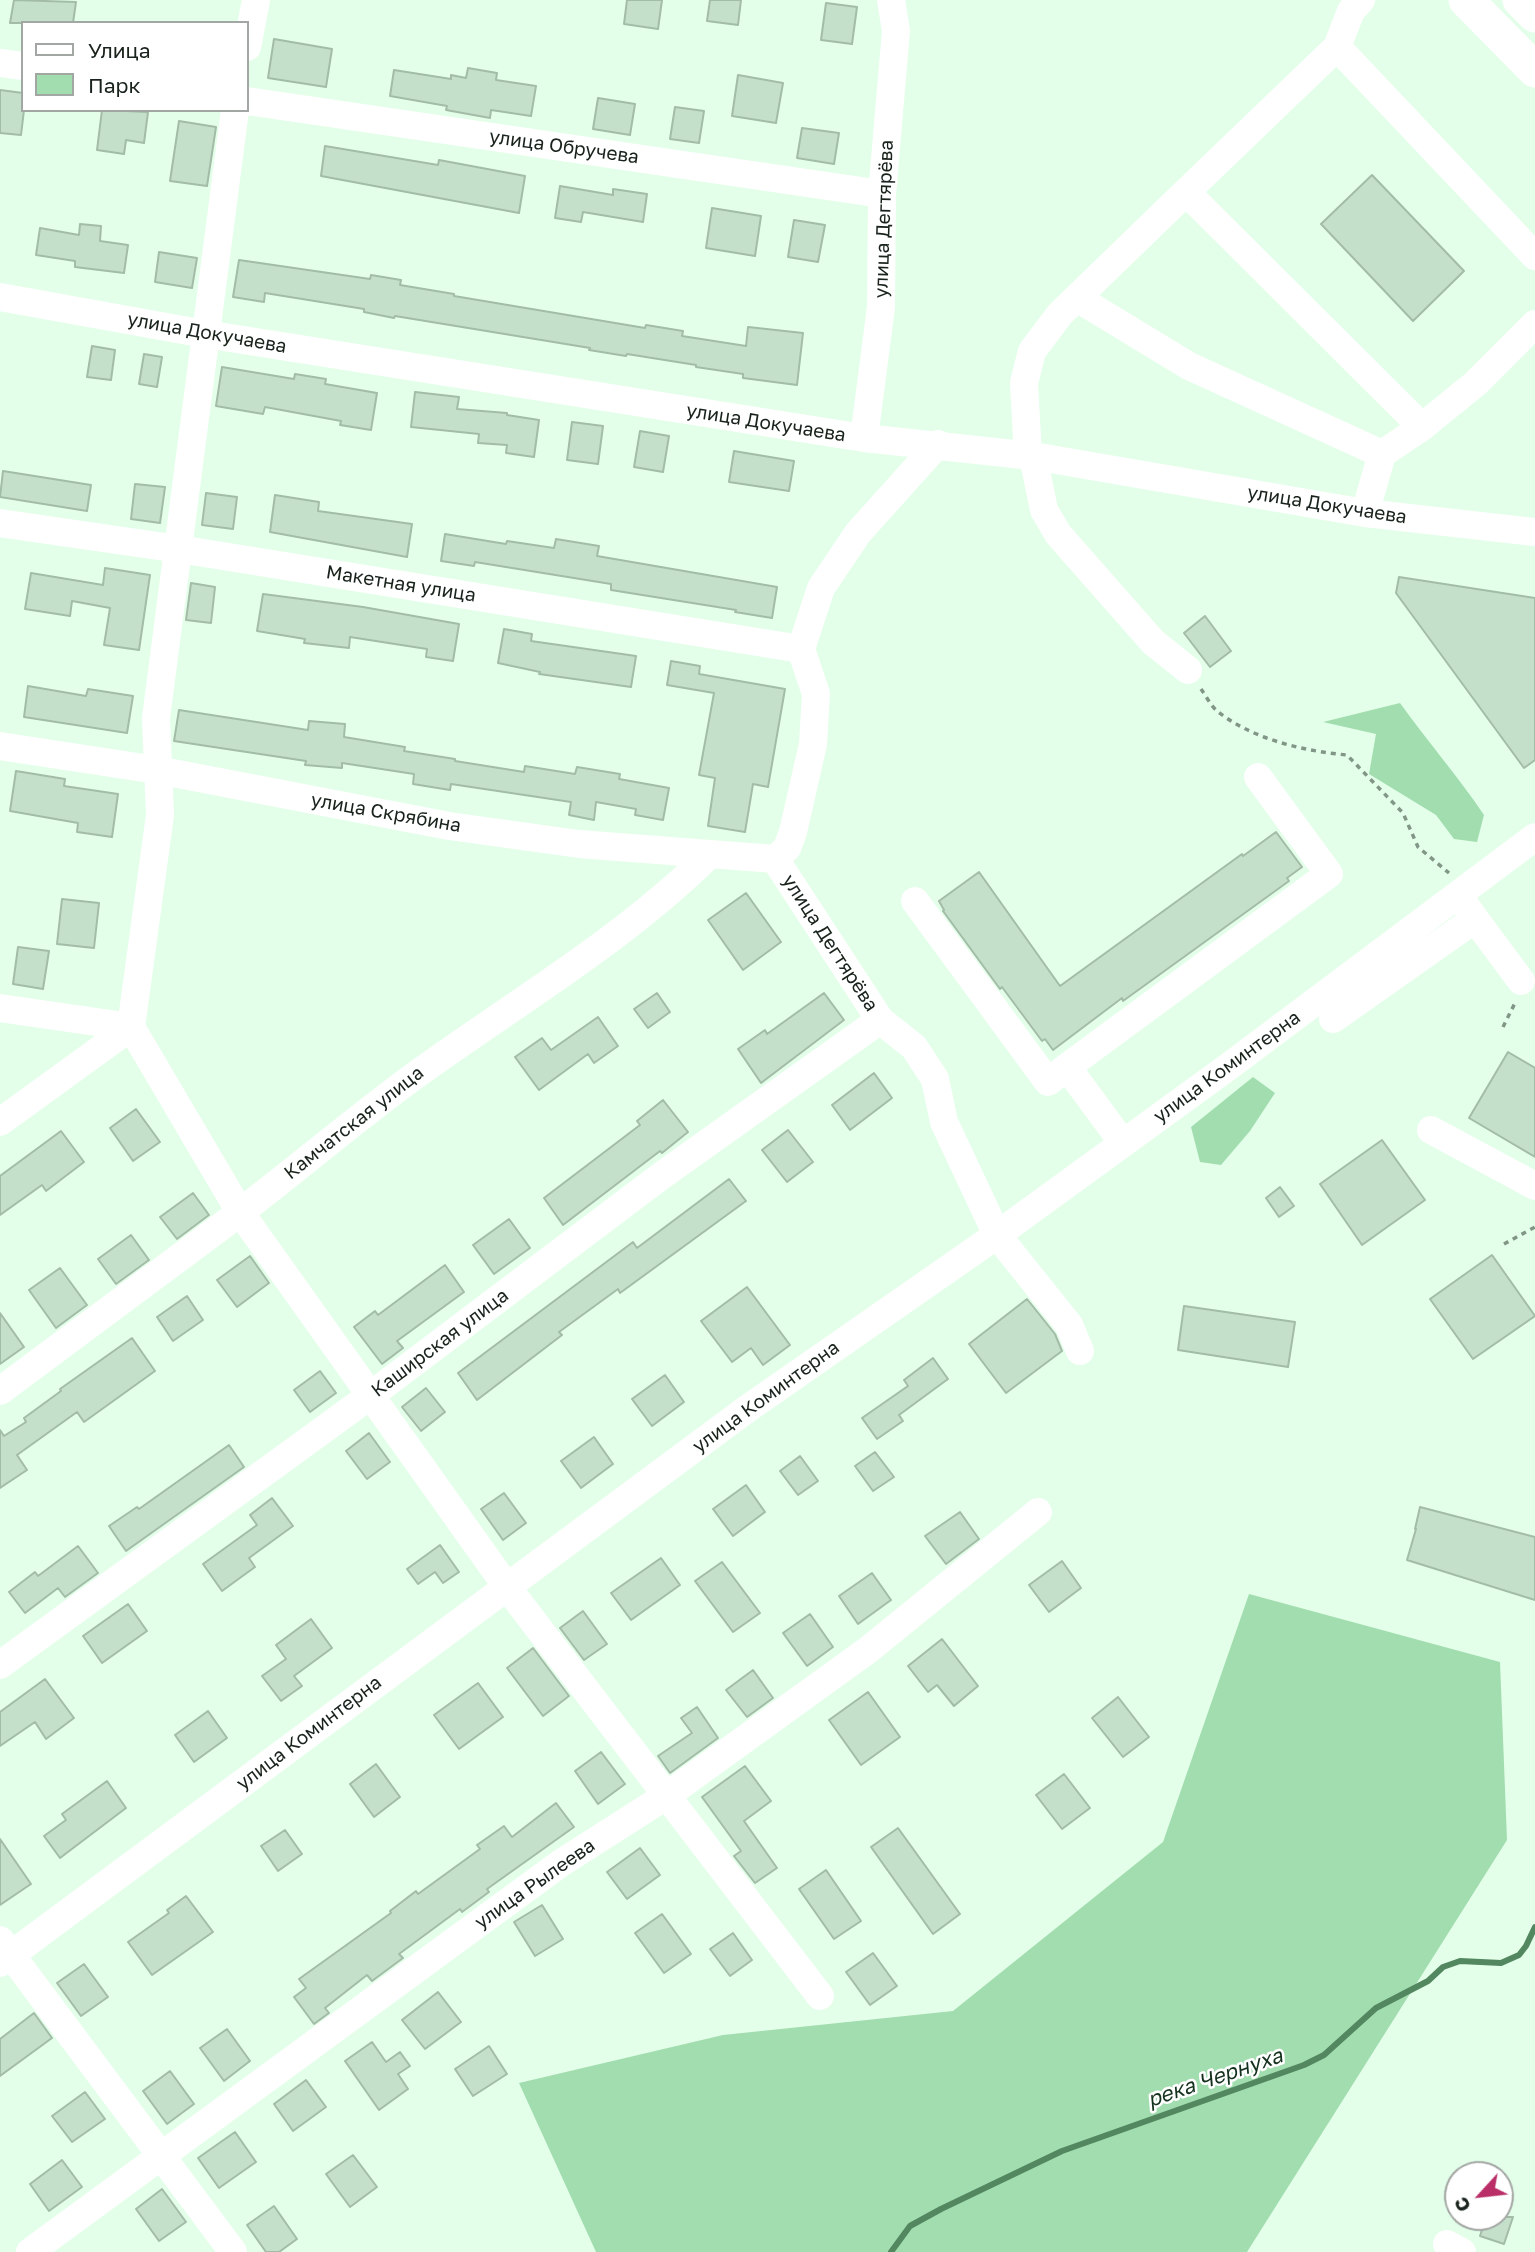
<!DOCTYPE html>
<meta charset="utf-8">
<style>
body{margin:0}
#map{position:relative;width:1535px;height:2252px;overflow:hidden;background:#e3ffe9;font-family:"Golos Text",sans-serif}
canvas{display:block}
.legend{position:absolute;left:21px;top:21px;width:228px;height:91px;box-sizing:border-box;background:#fff;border:2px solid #a3a7a4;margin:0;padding:9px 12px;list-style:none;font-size:21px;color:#19231b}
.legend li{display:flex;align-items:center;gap:14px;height:35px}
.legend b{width:35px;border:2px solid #a3a7a4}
.north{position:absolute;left:1444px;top:2161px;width:70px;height:70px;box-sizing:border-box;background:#fff;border:2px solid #a3a7a4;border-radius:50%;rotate:243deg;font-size:19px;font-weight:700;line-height:28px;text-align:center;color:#19231b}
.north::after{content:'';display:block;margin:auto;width:24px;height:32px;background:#ba2f67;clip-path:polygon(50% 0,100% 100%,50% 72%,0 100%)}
</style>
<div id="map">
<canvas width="1535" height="2252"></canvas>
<ul class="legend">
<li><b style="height:9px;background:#fff"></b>Улица</li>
<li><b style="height:19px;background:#a2ddaf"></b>Парк</li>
</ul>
<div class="north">С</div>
</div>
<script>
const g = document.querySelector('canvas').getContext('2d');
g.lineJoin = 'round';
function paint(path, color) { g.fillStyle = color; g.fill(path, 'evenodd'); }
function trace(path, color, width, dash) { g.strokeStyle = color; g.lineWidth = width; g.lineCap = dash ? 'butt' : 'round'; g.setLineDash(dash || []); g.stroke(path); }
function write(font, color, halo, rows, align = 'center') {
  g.font = font + ' "Golos Text",sans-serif'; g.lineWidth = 5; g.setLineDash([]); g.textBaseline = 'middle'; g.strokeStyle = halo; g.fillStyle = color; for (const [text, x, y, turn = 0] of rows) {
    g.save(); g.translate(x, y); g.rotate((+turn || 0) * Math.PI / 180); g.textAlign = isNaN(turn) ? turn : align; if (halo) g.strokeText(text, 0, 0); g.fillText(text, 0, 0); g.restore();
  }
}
const green = new Path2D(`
 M1400,703C1427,741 1458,776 1484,815L1477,842L1454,839L1436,815L1369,774L1376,734L1323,722Z
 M1253,1077L1275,1093L1250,1131L1221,1165L1200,1162L1191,1127Z
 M1249,1594L1500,1662L1507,1840L1247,2252H596L519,2083L723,2035L953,2011L1163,1842Z`);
const stream = new Path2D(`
 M891,2252L910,2226L941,2209L1062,2151L1304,2065L1324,2055L1376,2008L1428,1981L1443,1967L1460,1961L1501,1963L1519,1955L1526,1946L1535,1927`);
const building = new Path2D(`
 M14,0L76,2L73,23H10Z
 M627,0H662L658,29L624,24Z
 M710,0H741L738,25L707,21Z
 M826,3L857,7L852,44L821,40Z
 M274,39L332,49L326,87L268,78Z
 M468,68L497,73L496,80L536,86L531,116L491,110L490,118L446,110L447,106L390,96L394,70L451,79V75L466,78Z
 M738,75L783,83L776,123L732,116Z
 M0,90L23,93L24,110L21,135L0,133Z
 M598,98L635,104L630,135L593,129Z
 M675,107L704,111L699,143L670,139Z
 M102,110L148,112L144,143L126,140L124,154L97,150Z
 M179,121L216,127L207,186L170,181Z
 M802,128L839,133L834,164L797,158Z
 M325,146L438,165L439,160L525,176L519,213L321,176Z
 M1372,175L1464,271L1413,321L1321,224Z
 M560,186L613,195V189L647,194L643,222L583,212L581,222L555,218Z
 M712,208L761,216L755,256L706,248Z
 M794,220L825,225L818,262L788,257Z
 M80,224L101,226L100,241L128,245L124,273L75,267V261L36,255L40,228L79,235Z
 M159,252L197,258L192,288L155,282Z
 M239,260L370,279L371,275L401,280L400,285L454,294V296L645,328L646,325L683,331L682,336L746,346L748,327L803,333L797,385L743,378V374L696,367V365L627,354L626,356L589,350L590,348L395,316L394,318L364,312V309L265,293L264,302L233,297Z
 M92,346L115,350L111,380L87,377Z
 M144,354L162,357L157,387L139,384Z
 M222,367L294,379L295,374L326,379L325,384L377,393L371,430L340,425L341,421L265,407L263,414L216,406Z
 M415,392L459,397L457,409L507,413V415L539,420L534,457L506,453L507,445L478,443L479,434L411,427Z
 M572,422L603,426L598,464L567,460Z
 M640,431L669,436L663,472L634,467Z
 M734,451L794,461L789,491L729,482Z
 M3,471L91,485L87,511L0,497Z
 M135,484L165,487L160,523L131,519Z
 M206,493L237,497L233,529L202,525Z
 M275,495L319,502L318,511L412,524L407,557L270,532Z
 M445,534L506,544L507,541L554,548L556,539L599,546L597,556L777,587L772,618L735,612L736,610L611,590V584L475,562L474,566L441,561Z
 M105,568L150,575L139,650L104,645L110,608L72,601L70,616L25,609L31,573L103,585Z
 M1399,577L1535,598V760L1524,768L1396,593Z
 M191,583L215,587L211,623L186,620Z
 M263,594L363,607L459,624L453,661L426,657L427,649L350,637L349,648L304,643L305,639L257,631Z
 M1205,616L1231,651L1210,667L1184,633Z
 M504,629L532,634L531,641L636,656L631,687L539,674L540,672L498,663Z
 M671,661L700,666L699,674L785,689L768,787L753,784L745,832L708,826L715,778L699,775L714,693L667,685Z
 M28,686L86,696L88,689L133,696L127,733L24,717Z
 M179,710L308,730L309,721L345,724L344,737L405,747L404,751L455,759V761L524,772L525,766L575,774L577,767L620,774L619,779L669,788L663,820L635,815L636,809L596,802L594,820L569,815L571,802L451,784L450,790L413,784L414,774L342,763V768L305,765L306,761L174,741Z
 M16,771L65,779L64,786L118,794L112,837L77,832L78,823L10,811Z
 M1276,832L1302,867L1287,878L1289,881L1123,1001L1122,998L1053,1050L1045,1039L1042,1041L1002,987L1000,989L943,911L944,910L939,901L979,872L1060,986L1242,854L1243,856Z
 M746,893L781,942L743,970L708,920Z
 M62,899L99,903L94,948L57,944Z
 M18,947L49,951L43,989L13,984Z
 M657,993L670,1012L648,1028L634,1009Z
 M824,993L844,1020L761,1083L738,1049L765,1030L767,1034Z
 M598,1017L618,1046L594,1063L588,1054L539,1090L515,1057L542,1038L551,1050Z
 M1508,1052L1535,1068V1157L1469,1118Z
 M874,1073L892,1098L850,1130L832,1105Z
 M663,1100L688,1132L662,1153L660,1151L563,1225L544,1198L640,1125L637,1121Z
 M136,1109L160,1142L133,1161L110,1128Z
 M788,1130L813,1162L787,1182L762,1150Z
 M61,1131L84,1162L46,1191L42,1185L0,1215V1176Z
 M1382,1140L1425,1200L1362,1245L1320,1184Z
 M729,1179L746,1201L620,1293L618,1289L559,1332L562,1335L477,1400L458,1373L633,1242L637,1248Z
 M1280,1187L1294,1206L1279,1217L1266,1198Z
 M193,1193L209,1215L177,1239L160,1217Z
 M509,1219L530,1248L494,1274L473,1245Z
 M131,1235L149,1260L116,1284L98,1259Z
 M1492,1255L1535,1316L1473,1359L1430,1299Z
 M250,1256L269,1283L237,1307L217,1280Z
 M445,1265L464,1292L397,1341L403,1348L382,1364L354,1327L375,1311L378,1315Z
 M60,1268L87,1305L56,1328L29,1290Z
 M747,1287L790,1345L763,1365L751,1348L732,1362L701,1321Z
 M187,1296L203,1320L173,1341L157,1317Z
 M1027,1299L1055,1334L1062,1351L1006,1393L969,1344Z
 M1184,1306L1295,1322L1288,1367L1178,1350Z
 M0,1313L24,1347L0,1364Z
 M132,1338L155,1371L84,1422L77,1412L17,1455L27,1470L0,1488V1430L4,1436L26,1422L24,1418L61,1391L60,1389Z
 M933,1358L948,1379L899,1415L903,1421L877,1439L862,1418L908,1386L904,1380Z
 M320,1371L336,1393L310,1412L294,1390Z
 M665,1375L684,1402L652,1426L632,1399Z
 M426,1388L445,1412L421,1431L402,1407Z
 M369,1433L390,1462L367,1479L346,1451Z
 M594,1437L613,1464L581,1488L561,1461Z
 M229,1445L244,1467L126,1551L109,1526L137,1507L139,1509Z
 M875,1452L894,1477L873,1491L855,1466Z
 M800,1456L818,1481L798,1495L780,1471Z
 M746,1485L765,1512L733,1536L713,1509Z
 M504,1493L526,1523L503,1540L481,1509Z
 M272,1498L293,1526L249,1558L255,1567L222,1591L203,1564L257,1525L250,1515Z
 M1420,1507L1535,1537V1600L1407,1560L1416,1529H1415Z
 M960,1512L979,1539L946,1564L925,1536Z
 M440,1545L459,1572L443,1583L435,1572L418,1584L407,1569Z
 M78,1546L98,1573L65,1597L58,1588L25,1613L9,1592L35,1572L38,1576Z
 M661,1558L680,1585L631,1620L611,1593Z
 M1062,1561L1081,1588L1049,1612L1029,1585Z
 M722,1562L760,1613L733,1632L695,1581Z
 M872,1573L891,1600L858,1624L839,1596Z
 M128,1604L147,1631L102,1663L83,1636Z
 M583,1611L607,1644L584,1660L560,1628Z
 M810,1614L833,1647L807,1666L783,1633Z
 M311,1619L332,1648L294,1676L302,1686L281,1701L262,1676L286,1659L276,1645Z
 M942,1639L978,1686L954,1706L937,1685L928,1692L908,1666Z
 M533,1648L569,1696L543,1716L507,1668Z
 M753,1670L773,1698L747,1717L726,1690Z
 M45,1679L74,1718L46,1739L35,1722L0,1746V1712Z
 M478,1683L503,1717L459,1749L434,1715Z
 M868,1692L900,1737L861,1765L829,1720Z
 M1118,1697L1149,1737L1123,1757L1092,1718Z
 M697,1707L718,1738L670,1773L658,1756L692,1733L681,1718Z
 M208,1711L227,1738L194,1762L175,1735Z
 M601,1752L625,1784L598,1804L575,1771Z
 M376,1764L400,1797L374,1817L350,1784Z
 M745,1766L771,1801L744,1821L777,1868L755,1883L734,1856L741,1851L702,1797Z
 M1064,1774L1090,1808L1062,1829L1036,1795Z
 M107,1781L126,1808L60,1858L44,1836L66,1820L62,1814Z
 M556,1803L574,1827L487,1889L489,1892L462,1912L460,1909L399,1954L403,1958L372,1981L367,1975L325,2008L329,2013L314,2024L294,1997L306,1988L299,1979L391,1913L390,1911L416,1891L418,1894L480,1849L477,1845L504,1826L512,1837Z
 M898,1828L960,1914L933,1934L871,1847Z
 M285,1830L302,1854L278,1871L261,1846Z
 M0,1839L31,1884L0,1905Z
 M640,1848L660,1875L627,1899L607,1872Z
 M826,1870L861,1921L834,1939L799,1889Z
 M186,1896L213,1932L152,1975L128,1942L169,1913L167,1910Z
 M542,1905L563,1939L535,1956L514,1922Z
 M662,1914L691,1954L664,1973L635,1933Z
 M733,1933L752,1960L730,1976L710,1949Z
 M873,1953L897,1986L870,2005L846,1972Z
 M84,1964L108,1997L81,2016L57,1983Z
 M438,1992L461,2022L425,2049L402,2020Z
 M34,2013L52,2038L0,2076V2039Z
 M227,2029L250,2061L224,2081L200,2048Z
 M372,2042L386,2062L400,2052L410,2066L398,2074L408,2089L379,2110L345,2061Z
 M489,2046L507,2074L473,2096L455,2069Z
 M170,2071L194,2104L167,2124L143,2091Z
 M306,2080L326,2107L293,2131L274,2104Z
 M85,2092L105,2119L72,2142L52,2116Z
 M235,2132L256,2162L219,2188L198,2158Z
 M353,2155L377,2187L350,2207L326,2174Z
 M62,2160L82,2187L49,2211L30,2184Z
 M162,2189L186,2222L159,2241L136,2209Z
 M274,2206L297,2239L279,2252H266L247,2225Z
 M1486,2217H1513L1504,2244L1480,2236Z`);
const path = new Path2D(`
 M1201,689C1206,696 1211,706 1217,711C1252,739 1303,751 1347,755L1403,813L1418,847L1449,873
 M1503,1027L1515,1003
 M1504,1244L1535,1227`);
const minor = new Path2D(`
 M1361,0L1351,11L1337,47L1186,192L1422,427L1382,454L1365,513
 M247,47L256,0
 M1337,47L1535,256
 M0,63L23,66
 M247,101L882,194
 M235,110L156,718L160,815L131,1027L240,1212L507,1587L820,1996
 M0,297L205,334L864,438L1033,456L1365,513L1535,532
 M1077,298L1189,366L1382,454
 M1422,427L1476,383L1535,324
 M864,438L881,307L882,194L896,31L891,0
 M938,444L858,533L821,588L801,649L816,694L813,744L793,832L787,848L775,859L880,1020L914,1047L935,1079L944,1122L997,1235L1069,1325L1080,1351
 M1028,456L1024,383L1032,351L1060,314L1186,192
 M1033,456L1044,510L1058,534L1153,642L1188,670
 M0,523L179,549L801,649
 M0,746L157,770L449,826L579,844L775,859
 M915,901L1048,1082L1067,1067
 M1475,919L1521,981
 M0,1008L131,1027
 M1333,1019L1475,919L1458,895
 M0,1122L131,1027
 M1431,1130L1535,1186
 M1123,1143L1067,1067L1329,874L1258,777
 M0,1391C79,1332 159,1273 238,1214C297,1169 353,1121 413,1077C512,1005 621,942 709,855
 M0,1665L371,1395L661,1176L880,1020
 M0,1940L233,2252
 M0,1963L747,1409L997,1235L1228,1067L1535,837
 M1447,2244L1462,2252
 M30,2252L561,1863L666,1796L868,1650L1038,1512`);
const major = new Path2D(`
 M1466,0L1535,70
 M1520,0L1535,15`);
const streetNames = [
 ["улица Обручева",564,147,8],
 ["улица Дегтярёва",884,219,-88],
 ["улица Докучаева",207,333,10],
 ["улица Докучаева",766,423,9],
 ["улица Докучаева",1327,505,9],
 ["Макетная улица",401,584,9],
 ["улица Скрябина",386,813,10],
 ["улица Дегтярёва",830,943,57],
 ["улица Коминтерна",1227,1067,-36],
 ["Камчатская улица",354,1123,-38],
 ["Каширская улица",440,1343,-37],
 ["улица Коминтерна",766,1397,-36],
 ["улица Коминтерна",309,1733,-37],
 ["улица Рылеева",535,1884,-35]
];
const waterNames = [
 ["река Чернуха",1215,2078,-19]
];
paint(green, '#a2ddaf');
trace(stream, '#528760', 6);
paint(building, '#c5e0ca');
trace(building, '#a3bca8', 2);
trace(path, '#829687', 3.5, [5, 5]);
trace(minor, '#fff', 28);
trace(major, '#fff', 35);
write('19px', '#19231b', '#fff', streetNames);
write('italic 21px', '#13311c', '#fff', waterNames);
</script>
